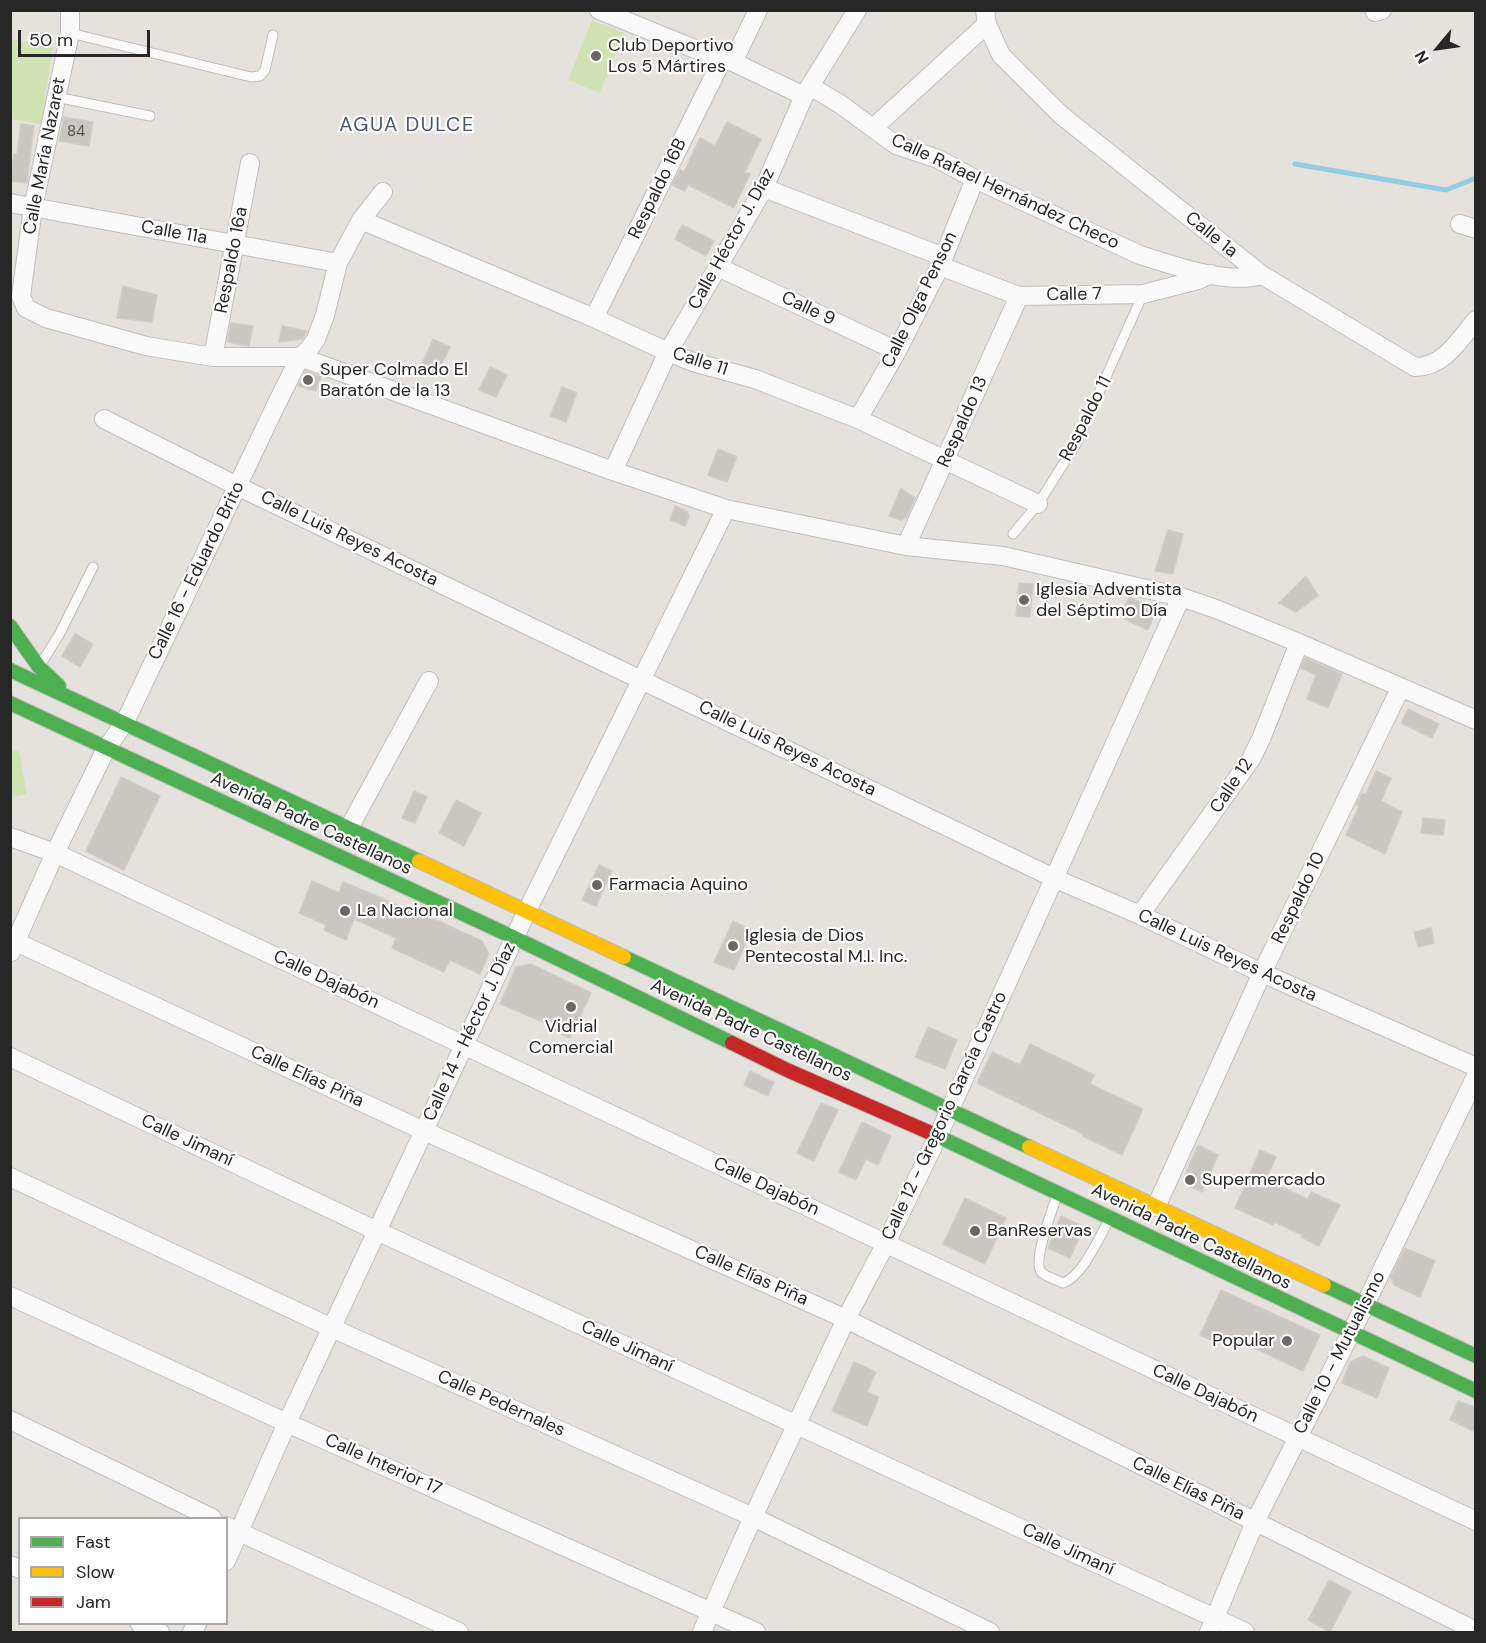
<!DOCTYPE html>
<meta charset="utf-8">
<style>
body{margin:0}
#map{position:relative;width:1486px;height:1643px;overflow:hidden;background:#e5e1dc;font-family:"DM Sans",sans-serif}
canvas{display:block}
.frame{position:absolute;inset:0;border:12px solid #272727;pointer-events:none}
.legend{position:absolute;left:18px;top:1517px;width:210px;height:108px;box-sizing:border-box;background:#fff;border:2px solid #a9a9a9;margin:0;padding:8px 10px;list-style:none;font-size:18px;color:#272727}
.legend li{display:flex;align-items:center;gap:12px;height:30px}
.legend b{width:30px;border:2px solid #a9a9a9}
.north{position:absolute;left:1408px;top:18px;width:60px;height:60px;-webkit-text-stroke:4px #fff;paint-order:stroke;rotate:241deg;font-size:16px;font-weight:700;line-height:24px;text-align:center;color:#272727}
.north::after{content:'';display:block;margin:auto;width:21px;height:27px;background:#272727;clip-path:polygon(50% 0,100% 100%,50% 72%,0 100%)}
.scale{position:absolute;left:18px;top:30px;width:132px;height:27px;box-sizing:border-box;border:3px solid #272727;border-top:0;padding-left:8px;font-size:18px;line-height:21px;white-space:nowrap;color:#272727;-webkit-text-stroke:4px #fff;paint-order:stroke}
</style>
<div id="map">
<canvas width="1486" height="1643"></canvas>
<div class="frame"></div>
<ul class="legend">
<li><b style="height:8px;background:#4caf50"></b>Fast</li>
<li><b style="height:8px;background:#ffc107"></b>Slow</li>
<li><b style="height:8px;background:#c62828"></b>Jam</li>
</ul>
<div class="north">N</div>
<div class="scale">50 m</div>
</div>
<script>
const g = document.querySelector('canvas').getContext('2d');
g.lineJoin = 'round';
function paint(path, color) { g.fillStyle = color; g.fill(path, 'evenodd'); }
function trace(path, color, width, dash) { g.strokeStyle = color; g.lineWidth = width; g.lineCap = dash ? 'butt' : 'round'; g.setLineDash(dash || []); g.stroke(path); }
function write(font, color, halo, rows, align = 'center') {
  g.font = font + ' "DM Sans",sans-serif'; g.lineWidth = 4.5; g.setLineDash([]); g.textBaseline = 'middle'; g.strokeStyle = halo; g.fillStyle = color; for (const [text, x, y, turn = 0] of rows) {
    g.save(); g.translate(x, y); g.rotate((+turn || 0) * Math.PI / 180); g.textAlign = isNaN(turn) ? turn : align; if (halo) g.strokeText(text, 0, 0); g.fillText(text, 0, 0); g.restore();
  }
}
const pitch = new Path2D(`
 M592,20L624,33L600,93L568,80Z
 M11,39L53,46L41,124L11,119Z
 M19,750L27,794L11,797V752Z`);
const stream = new Path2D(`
 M1295,164L1446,190L1476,178`);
const building = new Path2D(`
 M64,117L93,122L89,146L59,141Z
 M727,122L761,139L745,172L750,174L734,208L688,185L685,191L672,185L680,170L684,172L700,138L715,146Z
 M21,124L34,126L27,183L10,181L14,154H17Z
 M682,225L714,241L706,256L675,239Z
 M123,286L157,295L152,322L117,318Z
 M231,323L253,326L249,346L227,342Z
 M282,326L307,331L302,339L279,342Z
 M433,339L450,347L436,376L420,368Z
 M490,367L507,375L496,397L479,390Z
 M306,371L321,377L316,391L298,386Z
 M562,387L577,393L566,422L550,416Z
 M718,449L737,457L727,482L708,475Z
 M901,488L915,498L907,517L901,520L889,516Z
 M675,506L687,511L689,517L685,526L670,520Z
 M1168,530L1183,534L1173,574L1155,571Z
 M1306,576L1318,596L1296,612L1279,603Z
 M1019,583L1033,584L1030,617L1016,616Z
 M1129,597L1152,607L1154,615L1148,630L1120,617Z
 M75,634L93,644L80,667L62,656Z
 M1305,658L1342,674L1328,708L1307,699L1316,675L1301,668Z
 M1408,709L1439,724L1432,738L1401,723Z
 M1376,771L1391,778L1381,801L1402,812L1385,854L1346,835L1359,806L1356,805L1362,793L1366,794Z
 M121,777L160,796L124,870L86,851Z
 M414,791L427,797L415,823L402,818Z
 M456,800L481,813L464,846L439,833Z
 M1423,818L1445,820L1443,835L1421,833Z
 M599,865L612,871L596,906L582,900Z
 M312,881L339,893L343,882L410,910V908L482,941L489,954L480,974L450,960L444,972L392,948L396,938L354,919L346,940L324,930L326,925L299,913Z
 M733,921L752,930L734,970L714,962Z
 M1431,928L1434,943L1418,947L1414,932Z
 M531,964L591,993L570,1038L547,1028L548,1024L500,1004L516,967Z
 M928,1027L957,1040L945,1069L915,1057Z
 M1030,1044L1094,1075L1090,1084L1143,1109L1122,1155L1083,1136V1134L977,1083L992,1052L1020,1065Z
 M750,1071L774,1082L768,1096L744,1085Z
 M821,1103L838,1110L814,1161L797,1153Z
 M862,1122L891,1136L878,1165L866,1159L856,1180L839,1172Z
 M1198,1145L1218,1155L1202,1192L1189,1186L1184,1178Z
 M1260,1150L1276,1157L1266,1180L1308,1199L1311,1192L1340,1205L1319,1246L1301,1237L1302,1235L1274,1222L1273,1225L1235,1208Z
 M965,1198L1006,1218L985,1264L943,1244Z
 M1061,1216L1084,1227L1070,1258L1048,1248Z
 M1405,1248L1435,1261L1420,1297L1394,1285L1391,1277Z
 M1221,1290L1320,1335L1303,1371L1224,1334L1219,1344L1200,1335Z
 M1363,1356L1389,1368L1377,1398L1342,1383L1350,1362Z
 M854,1362L876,1372L867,1392L879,1397L867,1426L832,1411Z
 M1458,1401L1476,1407V1432L1450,1420Z
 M1329,1580L1351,1592L1330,1632L1308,1620Z`);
const lane = new Path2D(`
 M70,33L251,77L260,76L265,70L273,35
 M56,97L150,116
 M1013,534L1038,504L1076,444L1143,294
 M42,662L59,635L93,567
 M1057,1195C1053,1209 1031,1263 1042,1273C1047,1277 1057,1280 1063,1283C1083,1276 1098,1239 1109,1220`);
const street = new Path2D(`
 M70,10V33L33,208L21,296L26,308L46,318L146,346L213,357H300L613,471L726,509L906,546L1003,556L1181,597L1216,609L1299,643L1476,720
 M599,10L722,60L733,62L804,96
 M985,10L987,24L1001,55L1061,115L1262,275L1415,367C1444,367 1459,340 1476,320
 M1375,12L1382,10
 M733,62L758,10
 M810,86L840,104L896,145L938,159L975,179L1140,255C1176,266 1226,285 1262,275
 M873,128L987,24
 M764,188L944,257
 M10,203L338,263
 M361,220L594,318L668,352L693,362L755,379L858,419L1038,504
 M1460,224L1476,229
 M940,266L1019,296L1143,294L1198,280L1211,274
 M718,267L897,351
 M594,318L722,60
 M213,357L250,163
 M104,419L237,486L1056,879L1140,915L1262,973L1476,1067
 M858,419L897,351L940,266L975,179
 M613,471L668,352L764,188L804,96L857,10
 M906,546L1019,296
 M349,828L429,681
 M10,837L55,853L1476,1521
 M1140,915L1251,759L1261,739L1299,643
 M16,942L424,1131L846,1319L1476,1631
 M11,952L55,853L106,749L125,722L275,407L300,357L309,349L316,339L325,315L338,263L361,220L383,192
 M10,1057L377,1231L1245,1632
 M10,1177L332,1328L753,1517L990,1632
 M1156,1207L1262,973L1400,689
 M10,1296L287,1423L756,1632
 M10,1420L212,1518
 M226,1526L459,1632
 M226,1561L287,1423L527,911L726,509
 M10,1565L20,1569
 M140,1624L160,1632
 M192,1632L197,1624
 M702,1632L753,1517L846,1319L886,1243L938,1136L1181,597
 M1209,1632L1255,1522L1365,1305L1476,1076`);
const fast = new Path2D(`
 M10,626L39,667L59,686
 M10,670L419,861
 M10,703L515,938L732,1043
 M624,957L1029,1147
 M933,1134L1476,1391
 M1324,1285L1476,1356`);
const slow = new Path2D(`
 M419,861L624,957
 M1029,1147L1324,1285`);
const jam = new Path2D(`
 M732,1043L787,1070L933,1134`);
const markers = [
 [596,56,6,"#6a6866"],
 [308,380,6,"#6a6866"],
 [1024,600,6,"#6a6866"],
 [597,885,6,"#6a6866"],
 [345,911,6,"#6a6866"],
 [733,946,6,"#6a6866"],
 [571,1007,6,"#6a6866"],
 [1190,1180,6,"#6a6866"],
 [975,1231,6,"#6a6866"],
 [1287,1341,6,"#6a6866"]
];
const numberNames = [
 ["84",76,132]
];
const poiNames = [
 ["Club Deportivo",608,46],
 ["Los 5 Mártires",608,67],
 ["Super Colmado El",320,370],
 ["Baratón de la 13",320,391],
 ["Iglesia Adventista",1036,590],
 ["del Séptimo Día",1036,611],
 ["Farmacia Aquino",609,885],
 ["La Nacional",357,911],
 ["Iglesia de Dios",745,936],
 ["Pentecostal M.I. Inc.",745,957],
 ["Vidrial",571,1027,"center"],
 ["Comercial",571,1048,"center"],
 ["Supermercado",1202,1180],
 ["BanReservas",987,1231],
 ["Popular",1275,1341,"right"]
];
const streetNames = [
 ["Calle María Nazaret",45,156,-79],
 ["Respaldo 16B",658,189,-64],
 ["Calle Rafael Hernández Checo",1005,192,25],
 ["Calle 11a",174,233,10],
 ["Calle 1a",1211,235,39],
 ["Calle Héctor J. Díaz",732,239,-61],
 ["Respaldo 16a",232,260,-79],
 ["Calle 7",1074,295,-1],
 ["Calle Olga Penson",920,300,-64],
 ["Calle 9",808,309,25],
 ["Calle 11",700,362,18],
 ["Respaldo 11",1086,419,-63],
 ["Respaldo 13",963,422,-66],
 ["Calle Luis Reyes Acosta",349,539,26],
 ["Calle 16 - Eduardo Brito",197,571,-64],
 ["Calle Luis Reyes Acosta",787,749,26],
 ["Calle 12",1232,786,-56],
 ["Avenida Padre Castellanos",311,824,25],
 ["Respaldo 10",1299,898,-64],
 ["Calle Luis Reyes Acosta",1227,956,25],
 ["Calle Dajabón",326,980,25],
 ["Avenida Padre Castellanos",751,1031,25],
 ["Calle 14 - Héctor J. Díaz",470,1032,-65],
 ["Calle Elías Piña",307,1077,25],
 ["Calle 12 - Gregorio García Castro",945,1116,-65],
 ["Calle Jimaní",187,1141,25],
 ["Calle Dajabón",766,1187,25],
 ["Avenida Padre Castellanos",1191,1237,26],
 ["Calle Elías Piña",751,1276,24],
 ["Calle Jimaní",627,1347,25],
 ["Calle 10 - Mutualismo",1340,1353,-63],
 ["Calle Dajabón",1205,1394,25],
 ["Calle Pedernales",501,1404,24],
 ["Calle Interior 17",383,1465,24],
 ["Calle Elías Piña",1188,1489,26],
 ["Calle Jimaní",1068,1550,25]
];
const neighbourhoodNames = [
 ["AGUA DULCE",407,126]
];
paint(pitch, '#d1e3b4');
trace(stream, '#92cde4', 5);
paint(building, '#cac7c3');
trace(building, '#d0cdc9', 1.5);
trace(lane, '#bfbdbd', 11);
trace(street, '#bfbdbd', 20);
trace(fast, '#bebdbb', 16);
trace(slow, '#bebdbb', 16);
trace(jam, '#bebdbb', 16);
trace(lane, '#fbfafa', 9);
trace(street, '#fbfafa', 18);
trace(fast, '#4caf50', 14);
trace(slow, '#ffc107', 14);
trace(jam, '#c62828', 14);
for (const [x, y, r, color] of markers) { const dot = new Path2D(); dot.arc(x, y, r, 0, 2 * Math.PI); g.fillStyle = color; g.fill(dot); trace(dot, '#fff', 2); }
write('15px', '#525150', null, numberNames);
write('18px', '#272727', '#fff', poiNames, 'left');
write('18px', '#272727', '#fff', streetNames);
g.letterSpacing = '1.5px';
write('20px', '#4a5174', '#fff', neighbourhoodNames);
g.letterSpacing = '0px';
</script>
